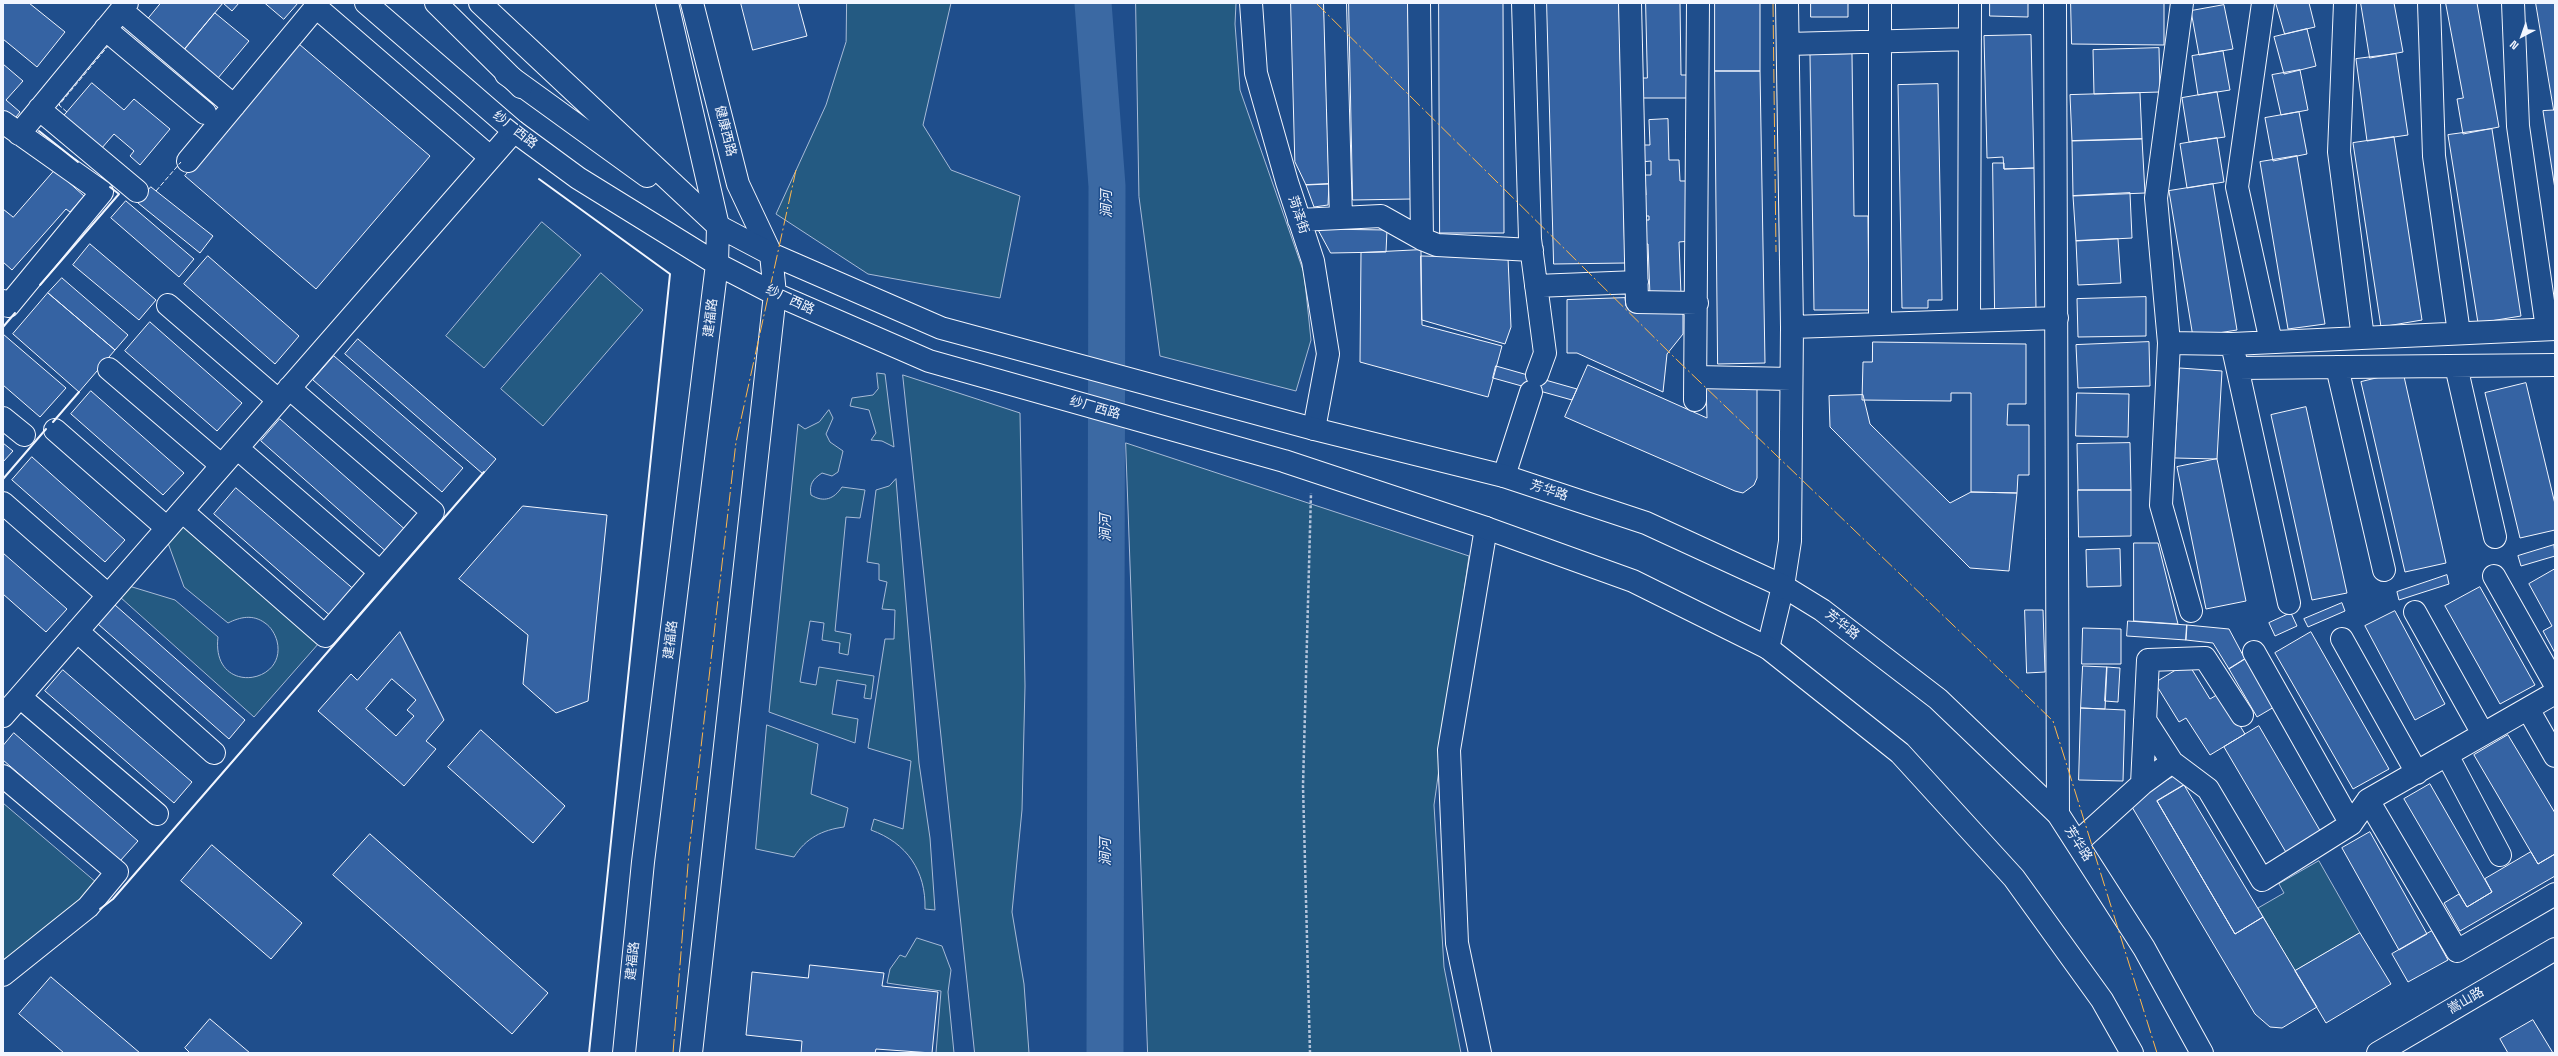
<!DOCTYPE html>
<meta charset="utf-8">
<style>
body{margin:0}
#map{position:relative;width:2558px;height:1056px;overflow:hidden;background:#1f4e8c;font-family:"Space Grotesk",sans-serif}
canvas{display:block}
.frame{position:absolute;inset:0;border:4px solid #f2f6ff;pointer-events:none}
.north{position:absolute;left:2502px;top:16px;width:40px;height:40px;-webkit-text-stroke:3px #1f4e8c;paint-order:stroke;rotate:221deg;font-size:11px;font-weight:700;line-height:16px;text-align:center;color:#f2f6ff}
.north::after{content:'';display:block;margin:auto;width:14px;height:18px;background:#f2f6ff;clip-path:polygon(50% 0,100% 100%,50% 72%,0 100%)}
</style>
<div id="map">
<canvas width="2558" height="1056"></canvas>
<div class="frame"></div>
<div class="north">N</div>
</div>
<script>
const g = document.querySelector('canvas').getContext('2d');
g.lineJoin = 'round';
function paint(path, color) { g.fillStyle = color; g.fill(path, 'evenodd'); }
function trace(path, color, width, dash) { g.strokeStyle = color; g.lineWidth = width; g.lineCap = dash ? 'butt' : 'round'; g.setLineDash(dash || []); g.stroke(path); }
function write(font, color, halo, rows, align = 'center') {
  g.font = font + ' "Space Grotesk","Noto Sans SC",sans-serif'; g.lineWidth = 3; g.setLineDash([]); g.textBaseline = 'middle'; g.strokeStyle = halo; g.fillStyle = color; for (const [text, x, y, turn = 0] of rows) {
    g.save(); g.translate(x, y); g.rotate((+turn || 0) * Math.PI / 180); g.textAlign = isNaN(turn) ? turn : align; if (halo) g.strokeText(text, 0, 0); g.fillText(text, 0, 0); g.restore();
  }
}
const green = new Path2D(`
 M847,3H951L923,125L951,170L1020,196L1000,298L868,274L776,214L826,105L846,42Z
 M1136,3H1236L1235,24L1240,90L1304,273L1311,340L1296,391L1160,356L1139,197Z
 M542,222L581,255L484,368L446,336Z
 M601,273L643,310L543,426L501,389Z
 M877,373L885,374L894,447L882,441L871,440L876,433L869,410L850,406L852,398L873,395L878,389Z
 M903,375L1020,413L1025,686L1022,810L1012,912L1024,984L1029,1053H975Z
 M829,410L833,418L826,434L830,442L843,451L838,472L832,476L822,473C813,479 809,484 811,495C824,503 834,499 842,487L865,490L860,518L846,517L835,631L851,634L848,655L839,653L840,643L822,640L824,623L810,621L800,682L816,685L819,667L874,676L871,699L864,698L866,685L837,680L832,714L858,719L855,743L769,712L798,424L805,429L819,422Z
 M1126,443L1469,556L1434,805L1444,967L1461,1053H1148Z
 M896,479L919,763L930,838L935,910L925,909C926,871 907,843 871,830L874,819L903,829L911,761L868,748L885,639H894L895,610L882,609L887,582L879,580V564L867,562L876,490L889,486Z
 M185,523L319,643L254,717L120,597L129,586L175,600L218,637C211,696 288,685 277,641C275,634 271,627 265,623C253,614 240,617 228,623L184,587L168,543Z
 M767,725L818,744L811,794L848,808L844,827C822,830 806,838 794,857L756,849Z
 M3,803L97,883L78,908L3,960Z
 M2319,861L2360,933L2295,971L2258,908L2284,893L2279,884Z
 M917,938L942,946L951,970L948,992L954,1053H936L941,991L887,983L890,969L900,955L905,957Z`);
const river = new Path2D(`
 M1093,3L1107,186L1105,1053`);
const building = new Path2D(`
 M3,3H29L65,32L37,67L3,39Z
 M161,3H239L232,11L223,3L184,50L148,19Z
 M265,3H298L284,19Z
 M741,3H798L807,36L753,50Z
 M1291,3H1324L1329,184L1306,185L1295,162Z
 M1349,3H1408L1412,199L1353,200Z
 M1439,3H1503L1504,233H1440Z
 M1547,3H1619L1625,263L1554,264Z
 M1646,3H1680L1681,75H1691V98H1641V78H1647Z
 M1715,3H1760V71H1715Z
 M1811,3H1848V17H1811Z
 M1990,3H2028V17L1990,16Z
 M2071,3H2164V45L2072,44Z
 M2276,3H2309L2315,27L2285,34Z
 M2361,3H2394L2403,52L2370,58Z
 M2446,3H2477L2499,127L2463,134L2457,99L2463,98Z
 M2536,3H2555V110H2554Z
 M2224,5L2233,49L2199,55L2191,11Z
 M215,13L249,41L218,78L184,50Z
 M2307,29L2316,66L2284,74L2274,37Z
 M2031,35L2034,168L2004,169L2003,157L1987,158L1984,36Z
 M299,44L430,156L316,289L185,176Z
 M2159,48L2160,92L2094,94L2093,50Z
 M2223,51L2230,90L2198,95L2192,56Z
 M1852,54L1854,216H1868L1869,310H1814L1810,55Z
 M2396,54L2408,135L2367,141L2356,59Z
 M3,64L23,81L6,100L20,112L12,122L3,114Z
 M2300,70L2308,110L2281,115L2272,75Z
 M1715,71H1760L1765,363L1718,364Z
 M92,83L124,110L134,99L170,129L140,165L130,156L134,151L114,134L101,149L63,117Z
 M1938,84L1942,300H1928V308H1902L1898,85Z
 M2217,92L2225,137L2189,142L2182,98Z
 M2140,93L2142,139L2072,141L2070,95Z
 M2554,110H2555V189L2543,111Z
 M2299,112L2307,154L2273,161L2265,118Z
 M1668,119L1669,160H1679L1680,181H1688L1690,241L1679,242L1681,295L1650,296L1648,244H1641L1640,220H1649V216H1642L1641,195H1646L1645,175H1651V161L1641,162V145H1650L1649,120Z
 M2492,129L2521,316L2478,323L2448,135Z
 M2394,137L2422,320L2381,327L2353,143Z
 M2217,138L2224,182L2187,188L2180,144Z
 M2142,139L2145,193L2073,196L2072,141Z
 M2297,156L2325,324L2288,329L2260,162Z
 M1993,163H2004V169L2034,168L2036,310L1995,311Z
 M55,170L84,196L70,212L66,209L12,270L3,262V209L13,217Z
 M1329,184L1328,205L1314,207L1306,185Z
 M2213,184L2237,330L2193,337L2169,191Z
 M151,187L213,236L200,253L138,203Z
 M2130,193L2132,238L2076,241L2073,196Z
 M126,201L194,259L179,277L111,218Z
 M1318,229L1387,230L1386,252L1331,253Z
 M2118,239L2121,283L2078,285L2076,241Z
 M90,244L156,300L139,320L73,265Z
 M1421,250L1422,325L1502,346L1488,397L1360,362L1361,253Z
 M208,256L299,336L275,364L184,284Z
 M1421,256L1508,258L1511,327L1505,344L1422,320Z
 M62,278L128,335L115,350L48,293Z
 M48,293L115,350L79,392L13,334Z
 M2146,297V336L2078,337L2077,299Z
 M1625,298L1626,306L1683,308V334L1667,354L1663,392L1577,353H1567V300Z
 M150,322L242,403L217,431L125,351Z
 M3,334L66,388L40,417L3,385Z
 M358,339L496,459L483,474L345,354Z
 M1873,342L2026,344V404H2008L2007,425H2029V475H2018L2017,493L1971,492V393H1951V401L1862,400L1863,362H1872Z
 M2149,342L2150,386L2078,388L2076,345Z
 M334,356L463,468L442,492L313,380Z
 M1588,365L1707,418L1706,384L1757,383V478L1754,485L1743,493L1735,491L1565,417Z
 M1496,366L1577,389L1572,400L1493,378Z
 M2180,368L2222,371L2217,459L2175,458Z
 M2403,372L2446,563L2405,572L2361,382Z
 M2526,383L2555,504V530L2520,538L2485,393Z
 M91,391L184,473L163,495L71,414Z
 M2077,393L2129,394L2128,437L2076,436Z
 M1863,395L1870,424L1950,503L1971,492L2017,493L2009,571L1970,568L1830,427L1829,396Z
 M2306,407L2347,593L2312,600L2271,415Z
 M280,419L408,532L389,554L261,441Z
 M3,443L13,451L3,462Z
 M2130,443L2131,490H2078L2077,444Z
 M32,457L125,540L105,562L12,480Z
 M2217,459L2246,601L2206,609L2177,467Z
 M236,488L357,592L334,619L214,514Z
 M2078,490H2131V536L2079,537Z
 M523,506L607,515L588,701L556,713L523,684L528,635L459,579Z
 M2134,543H2158L2178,624L2134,621Z
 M2554,545L2555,556L2521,566L2518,556Z
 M2120,549L2121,586L2087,587L2086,550Z
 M3,553L67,609L46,632L3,594Z
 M2555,569V653L2543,631L2552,626L2529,584Z
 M2447,575L2449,584L2399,600L2397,592Z
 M2480,587L2535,685L2500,704L2445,606Z
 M2342,603L2345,611L2308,627L2304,619Z
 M115,605L245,720L229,739L98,624Z
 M2025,610H2043L2045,672L2027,673Z
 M2395,611L2445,704L2415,720L2365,626Z
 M2291,613L2297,626L2275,636L2269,623Z
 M2128,621L2187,625L2186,640L2127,636Z
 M2187,625L2229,629L2245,659L2229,669L2213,643L2186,640Z
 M2083,628L2121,629V664H2082Z
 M400,632L444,720L426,741L436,749L404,786L318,711L351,674L357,680ZM392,679L416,700L407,710L414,716L396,736L366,709Z
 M2311,632L2389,769L2353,789L2275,653Z
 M2245,659L2274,707L2257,717L2229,669Z
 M2188,663L2210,699L2220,693L2245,734L2210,755L2186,718L2179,722L2155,683Z
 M2083,666L2107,667L2105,709L2081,708Z
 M2107,667L2120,668L2118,702L2105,701Z
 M63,670L192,782L174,803L45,691Z
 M2081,708L2125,710L2123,781L2079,780Z
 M2259,726L2322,834L2287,854L2224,747Z
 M481,730L565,806L533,843L448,767Z
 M14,733L138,841L120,861L3,760V746Z
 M2508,735L2555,813V854L2538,864L2474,755Z
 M2178,774L2184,785L2157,801L2235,934L2263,917L2317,1007L2282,1028L2270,1027L2255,1014L2129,802Z
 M2430,784L2492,892L2467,907L2404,799Z
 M2184,785L2263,917L2235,934L2157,801Z
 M2370,832L2427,934L2399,950L2342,848Z
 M370,834L548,993L512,1034L333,875Z
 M212,845L302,923L271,959L181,881Z
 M2531,852L2538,864L2555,854V876L2460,931L2444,903L2459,894L2467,907L2492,892L2485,879Z
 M2432,931L2448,960L2408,982L2392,954Z
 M2360,933L2391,984L2326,1023L2295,971Z
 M810,965L884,973L882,986L938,992L932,1053L876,1049L875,1053H801L802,1041L746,1035L752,972L808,978Z
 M51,977L140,1053H64L19,1014Z
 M210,1019L250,1053H190L185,1048Z
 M2533,1020L2553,1053H2508L2500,1039Z`);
const path = new Path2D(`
 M1310,1053L1303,786L1311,493`);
const minor = new Path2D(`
 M667,3L718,226
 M692,3L738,184L771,254
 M1251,3L1256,73L1287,182L1313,261L1328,354L1314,429
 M1335,3L1341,218
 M1419,3L1422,239
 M1523,3L1530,239L1545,353L1537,375
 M1630,3L1637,302L1697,303
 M1880,3V323
 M2055,3L2058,814
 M2182,3L2156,198L2169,343L2161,505L2191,611
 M2263,3L2237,187L2271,342
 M2345,3L2339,152L2363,338
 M2429,3L2434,156L2459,333
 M2513,3L2518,126L2547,329
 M121,10L234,106
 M105,29L205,113
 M1788,44L1970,39
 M39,109L137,191
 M3,122L102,192L8,306L3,301
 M19,134L127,3
 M188,161L316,7L490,157
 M1299,220L1381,216L1422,239L1437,245L1532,250
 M1536,286L1637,282
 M168,305L278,400
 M1969,320L1970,3
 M1792,327L2057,318
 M2169,343L2232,344
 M2456,366L2495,537
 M2337,367L2384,570
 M2238,368L2555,365
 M109,369L221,465
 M1697,377L1791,379
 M1695,400L1698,3
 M3,418L24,435
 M55,430L167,528
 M237,448L380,572
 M1504,476L1531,392
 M3,503L108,595
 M182,511L325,636L433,512L289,388
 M2494,576L2555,684
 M2289,603L2232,344L2555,329
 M2415,612L2483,734
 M77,631L214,753
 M2342,639L2417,773
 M1768,648L1783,586L1790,541L1792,327L1787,3
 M2254,652L2351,824L2368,800L2457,951L2555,894
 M20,697L157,814
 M2528,709L2555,756
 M3,716L514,131
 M2145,720L2172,762L2208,789L2262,880L2351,824
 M2447,755L2500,855
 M3,776L117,872L88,907L3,975
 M2142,784L2148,660L2205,658L2242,715
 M2368,800L2555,693
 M2078,842L2142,784L2172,762
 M1480,1053L1457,943L1449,750L1486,528
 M2378,1053L2555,949`);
const major = new Path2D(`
 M366,3L514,131L578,178L717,264L775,294L929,361L1284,461L1486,528L1633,581L1768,648L1900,753L2014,878L2102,1000L2132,1053
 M480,3L718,226L771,254L941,328L1314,429L1504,476L1646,523L1783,586L1822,610L1938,699L2058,814L2144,948L2202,1053
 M506,74L647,176
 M624,1053L643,862L717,264L718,226
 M691,1053L775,294L771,254`);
const highway = new Path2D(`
 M436,3L521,87`);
const fence = new Path2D(`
 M67,112L59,105L108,46
 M156,191L181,162`);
const wall = new Path2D(`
 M39,131L78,162
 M539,179L670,274L589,1053
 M40,285L119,194L110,187
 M3,327L15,313
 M53,422L79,392
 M3,479L46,429
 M100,909L113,899L484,472`);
const power = new Path2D(`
 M1316,3L1675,358L2053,721L2157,1053
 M1773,3L1776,252
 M673,1053L689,852L736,442L796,170`);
const streetNames = [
 ["纱厂西路",515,130,38],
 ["健康西路",725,131,76],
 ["菏泽街",1298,215,72],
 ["纱厂西路",790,300,25],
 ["建福路",711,318,-83],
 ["纱厂西路",1095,408,16],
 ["芳华路",1549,491,18],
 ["芳华路",1842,625,38],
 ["建福路",671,640,-83],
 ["芳华路",2078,844,57],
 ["建福路",633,961,-84],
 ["嵩山路",2466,1001,-30]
];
const waterNames = [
 ["涧河",1107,204,-90],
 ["涧河",1106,528,-90],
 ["涧河",1106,852,-90]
];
paint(green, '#245a82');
trace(green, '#a8bbd7', 1);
trace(river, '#3b69a3', 37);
paint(building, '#3563a3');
trace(building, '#f2f6ff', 1);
trace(minor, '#f2f6ff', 24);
trace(major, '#f2f6ff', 24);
trace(highway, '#f2f6ff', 24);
trace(path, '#b3c4dc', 2.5, [3, 2]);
trace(minor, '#1f4e8c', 22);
trace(major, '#1f4e8c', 22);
trace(highway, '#1f4e8c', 22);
trace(fence, '#f2f6ff', 1, [5, 2]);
trace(wall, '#f2f6ff', 2);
trace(power, '#ffb74d', 1, [14, 3, 2, 3]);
write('13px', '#f2f6ff', '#1f4e8c', streetNames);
write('italic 14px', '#f2f6ff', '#1f4e8c', waterNames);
</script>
